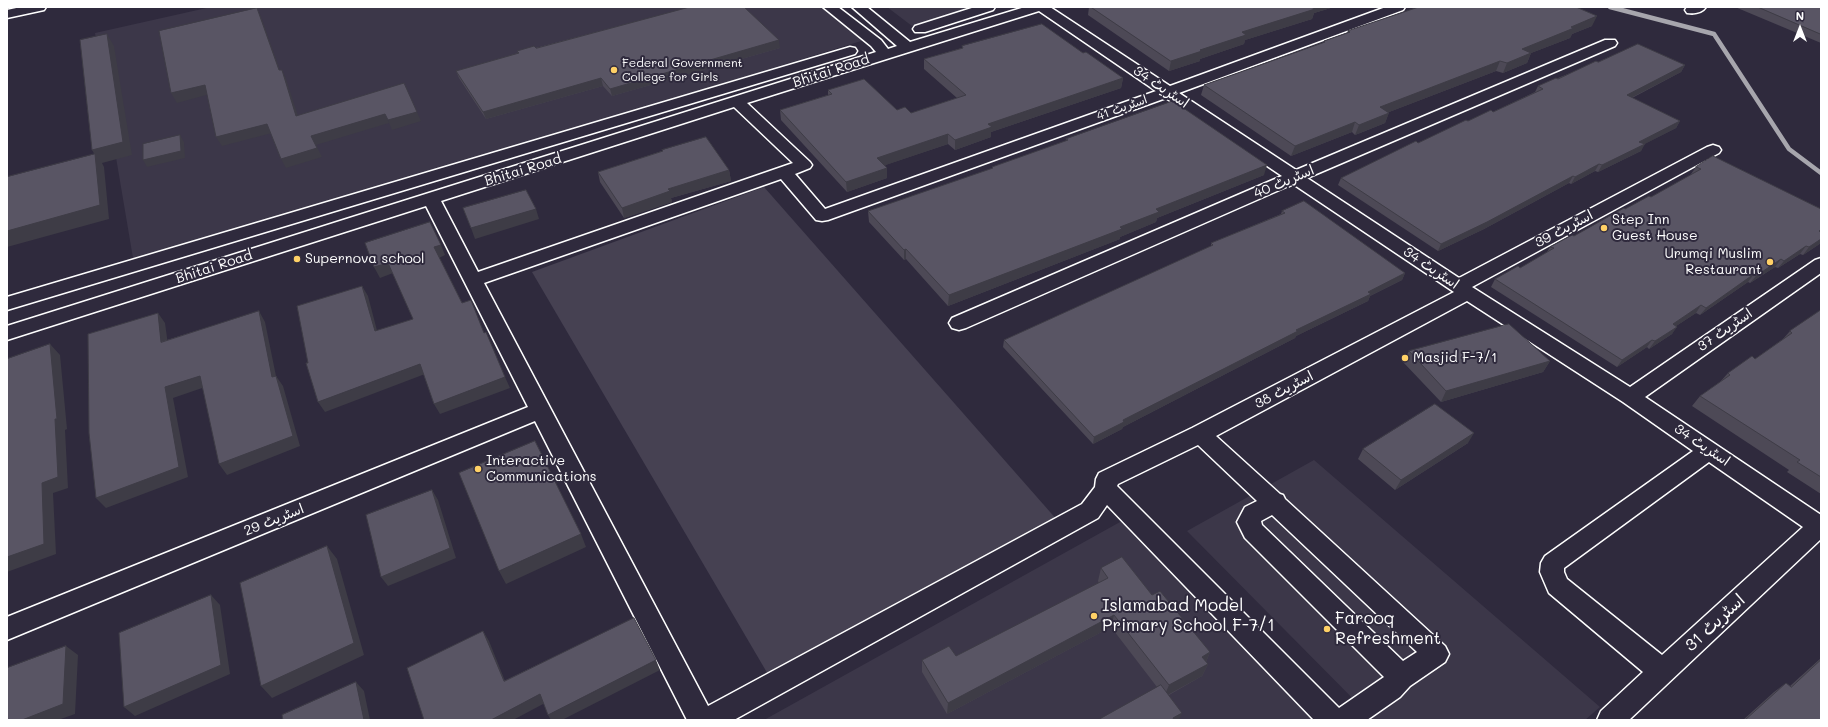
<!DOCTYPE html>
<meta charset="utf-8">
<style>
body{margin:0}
#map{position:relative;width:1828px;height:727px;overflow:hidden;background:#2f2a3d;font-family:Mali,sans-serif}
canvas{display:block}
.frame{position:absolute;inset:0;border:8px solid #fff;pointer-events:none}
.north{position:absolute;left:1780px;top:8px;width:40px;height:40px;-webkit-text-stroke:3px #2f2a3d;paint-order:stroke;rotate:0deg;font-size:11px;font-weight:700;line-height:16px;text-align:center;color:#fff}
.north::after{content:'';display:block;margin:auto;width:14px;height:18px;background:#fff;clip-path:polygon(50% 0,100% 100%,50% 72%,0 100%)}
</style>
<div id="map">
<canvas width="1828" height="727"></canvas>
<div class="frame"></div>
<div class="north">N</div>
</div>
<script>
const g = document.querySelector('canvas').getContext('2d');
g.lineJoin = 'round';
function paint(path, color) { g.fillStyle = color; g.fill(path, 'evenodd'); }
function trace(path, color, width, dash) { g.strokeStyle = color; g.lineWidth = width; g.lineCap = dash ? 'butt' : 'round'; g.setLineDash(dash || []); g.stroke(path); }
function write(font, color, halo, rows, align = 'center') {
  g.font = font + ' Mali,"Playpen Sans Arabic",sans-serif'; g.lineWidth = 4; g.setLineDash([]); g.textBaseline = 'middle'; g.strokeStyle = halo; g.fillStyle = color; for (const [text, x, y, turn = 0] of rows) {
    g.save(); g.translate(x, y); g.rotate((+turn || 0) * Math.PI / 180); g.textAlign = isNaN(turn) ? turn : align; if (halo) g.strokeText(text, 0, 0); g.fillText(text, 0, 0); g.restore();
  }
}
const built = new Path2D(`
 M211,7H834L871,38L134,264L95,33Z
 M887,7H975L912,26Z
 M1314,460L1600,707L1585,720H1374L1187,531Z
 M1138,512L1336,720H764Z`);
const green = new Path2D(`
 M764,187L1058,521L769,676L532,272Z`);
const stream = new Path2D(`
 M1610,7L1714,34L1789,149L1821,173`);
const minor = new Path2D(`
 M21,7H46L44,10L7,18V10Z
 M823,7H838L881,40L888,49L897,46L852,7H867L910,42L1025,7H1050L1170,86L1386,7H1405L1403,10L1179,93L1296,170L1605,40H1615L1617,43L1615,46L1307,178L1459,278L1707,147L1713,145L1719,147L1721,150L1719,153L1472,287L1630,387L1815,260L1821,258V273L1645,397L1821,515V539L1629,720H1597L1601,711L1643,672L1549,593L1540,572L1541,563L1545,556L1693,451L1623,402L1467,301L1216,436L1280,494L1283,495L1285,499L1445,646L1449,654L1445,662L1410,686L1400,697L1367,720H1314L1107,505L1098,518L734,720H687L535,421L7,640V617L528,407L426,206L7,340V326L876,52L871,46ZM1039,11L1156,91L825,209L795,174L810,168L812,165L810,162L747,103ZM1166,98L1282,176L952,318L949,323L952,328L959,330L966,328L1293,184L1454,292L1192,428L1099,473L1096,479L1095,487L1082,504L708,706L484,283L781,179L816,220L822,221L828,220ZM734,107L793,163L478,272L441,201ZM1198,445L1257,501L1245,507L1237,522L1245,538L1384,677L1339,708L1117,486L1118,484ZM1709,462L1803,527L1662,655L1567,579L1564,572V568ZM1272,515L1417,652L1403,661L1262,525L1261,521Z
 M975,7H995L993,10L925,32H915L913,29L915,26Z
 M1687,7H1706C1702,13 1694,14 1687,13L1685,10Z
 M850,47L855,48L857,51L855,54L7,310V297Z`);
const wall = new Path2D(`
 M684,7H744L780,48L612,96L603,86L486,119L459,78L456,71L518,53L517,51L536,48L686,9Z
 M1089,7H1334L1314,13L1312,19L1245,40L1244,44L1200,59V61L1169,71L1088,15Z
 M1418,7H1576L1592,26L1572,34L1570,38L1531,53L1527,63L1503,73L1496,71L1389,112L1385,123L1355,135L1352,132L1291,156L1201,95L1204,85L1323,43L1324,41L1347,33L1348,31Z
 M1735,7H1821V43Z
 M962,46L1083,53L1123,78L1121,88L991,132V137L955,150L948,144L885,165L887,168V178L847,192L781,120L780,110L828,95V90L897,110L911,113L957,98L924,69V59L962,48Z
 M1598,62L1685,65L1681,72L1632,98L1680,121L1676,128L1644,144L1641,151L1598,172L1595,171L1571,184L1569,183L1484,229L1438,251L1338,185L1341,178L1418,143L1468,121L1493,112L1535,92L1538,86Z
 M1066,139L1264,175L1157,218L1156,222L1120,237V239L948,306L906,259L904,260L869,222L868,211L992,169V167L1066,141Z
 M662,150L729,170L731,181L671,198L672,202L624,218L600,182L598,172L662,151Z
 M1713,156L1821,243L1803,255L1800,254L1778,268L1775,267L1750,283L1748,282L1700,315L1696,313L1676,326L1672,334L1649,349L1647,347L1617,367L1491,287L1495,279L1520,268L1547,252L1550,247L1574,236L1625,209L1651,197L1692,174H1691L1696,167Z
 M1282,211L1405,273L1402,280L1370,296L1368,301L1296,336L1295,338L1123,427L1122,429L1093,444L1003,347L1004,340L1211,246V243L1281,214Z
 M1821,310V494L1787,472L1789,470L1692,406L1700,396L1720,382L1728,373L1755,359L1783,339L1790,331Z
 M1409,351L1550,361L1543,372L1441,402L1403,362Z
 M1468,443L1395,490L1358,459L1363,449Z
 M1101,568L1152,595L1210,652L1206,662L1208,664L1202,676L1169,695L1157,687L1111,627L947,714L922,672V660L956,656L1099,583L1098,581Z
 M1821,658V720H1743L1774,692L1786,683L1790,686Z`);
const shadedWall = new Path2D(`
 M1309,7H1334L1314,13L1312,19L1245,40L1244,44L1200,59V61L1169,71L1171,61L1242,32Z
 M257,8L261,17L283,79L279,70Z
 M1597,16L1592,26L1572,34L1570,38L1518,58L1522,49L1571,27Z
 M107,34L114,46L132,155L102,163L104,167L109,219L7,247V231L95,155L92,150Z
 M779,40L780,48L612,96L610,89Z
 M1531,53L1527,63L1503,73L1507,63Z
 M1500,61L1496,71L1376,117L1380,107Z
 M1685,65L1681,72L1623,102L1627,95Z
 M282,70L286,79L301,125L296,116Z
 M601,78L603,86L486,119L483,112Z
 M1123,78L1121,88L991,132V137L955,150V140L988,124Z
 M205,85L210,94L177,103L171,93Z
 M417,112L421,121L392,130L388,120Z
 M1389,113L1385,123L1355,135L1359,125Z
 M385,114L389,123L316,145L322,157L286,168L281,159L311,136Z
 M1680,121L1676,128L1635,149L1639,142Z
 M1355,122L1352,132L1291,156L1295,146Z
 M267,124L272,133L222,146L216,137Z
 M948,134V144L877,168V158Z
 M180,135L184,142L185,158L147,167L143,160Z
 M1645,144L1641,151L1598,172L1602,165Z
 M1599,164L1595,171L1571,184L1575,177Z
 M1267,165L1264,175L1157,218L1156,222L1120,237V239L948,306L949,295L1120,227L1156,209Z
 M887,168V178L847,192L846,182Z
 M729,170L731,181L671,198L672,202L624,218L622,208L668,189Z
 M1573,176L1569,183L1484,229L1438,251L1441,244Z
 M536,209L539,219L475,239L471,228Z
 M1821,239V243L1803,255L1809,247Z
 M441,245L445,255L439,258L434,247Z
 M1806,246L1800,254L1778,268L1784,261Z
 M906,249V259L904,260V250Z
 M1781,259L1775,267L1750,283L1756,276Z
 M388,263L393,273L380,278L374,267Z
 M1405,273L1402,280L1370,296L1368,301L1296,336L1295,338L1123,427L1122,429L1093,444L1094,437L1123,420L1368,292Z
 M1754,274L1748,282L1700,315L1706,308Z
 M362,286L368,296L380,342L375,331Z
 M1701,305L1696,313L1667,332L1673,324Z
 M259,311L265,322L276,376L283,386L300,446L227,475L219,464L272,377Z
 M158,313L165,323L169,352L161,342Z
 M1677,327L1672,334L1649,349L1655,341Z
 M1652,340L1647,347L1617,367L1622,360Z
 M50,344L60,355L67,429L65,430L68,488L53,493L56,554L7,572V557Z
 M1550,361L1543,372L1441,402L1446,391Z
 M420,364L425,374L325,412L318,402Z
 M200,376L208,386L173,398L188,477L106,508L96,498L165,387Z
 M505,377L510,388L440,414L434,404Z
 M1474,433L1468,443L1395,490L1401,480Z
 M432,490L438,500L456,558L388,586L381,577Z
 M581,534L586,547L506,584L499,571Z
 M327,546L337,559L364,655L272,698L261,686Z
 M211,595L220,605L230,674L135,716L124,707Z
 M1114,615L1111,627L947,714L948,703Z
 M483,631L489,641L509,691L504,681Z
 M66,646L78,655L75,714L58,720H22Z
 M1210,652L1205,664L1202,657Z
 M656,660L660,670L562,720H551L548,715Z
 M1208,664L1202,676L1164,697L1169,685Z
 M356,682L364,691L370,720H364Z
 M540,694L545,703L513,720H491Z
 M1182,713L1179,720H1172L1173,718Z`);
const building = new Path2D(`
 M690,7H744L779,40L610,89L601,78L483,112L456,71L519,53L517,51L534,46L536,48Z
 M1091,7H1311L1315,9L1242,32L1246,35L1200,50L1202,51L1171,61Z
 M1419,7H1576L1597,16L1571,27L1574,28L1522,49L1531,53L1507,63L1500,61L1380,107L1389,113L1359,125L1355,122L1295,146L1204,85L1325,42L1324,41L1350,32L1348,31Z
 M1758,7H1821V34Z
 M257,8L279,70H282L296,116L404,83L417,112L388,120L385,114L311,136L317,148L281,159L267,124L216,137L205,85L171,93L159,31Z
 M1042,24L1083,53L1086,52L1123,78L988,124L992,127L955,140L948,134L877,158L887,168L846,182L780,110L832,94L828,90L864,79L897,110L905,107L911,113L966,95L924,59L963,48L962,46Z
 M107,34L123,142L92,150L80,40Z
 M1638,44L1685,65L1627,95L1680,121L1639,142L1645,144L1602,165L1599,164L1575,177L1573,176L1487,222L1441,244L1341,178L1416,141L1418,143L1466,120L1468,121L1491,110L1493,112L1543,89L1538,86L1556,78L1558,79L1596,61L1598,62Z
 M1173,101L1267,165L1156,209L1159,212L1120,227L1122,229L949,295L906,249L904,250L868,211L993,168L992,167L1068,140L1066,139Z
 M180,135L181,151L143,160V144Z
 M706,137L729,170L668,189L670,191L622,208L598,172L663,151L662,150Z
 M95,154L100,205L7,231V177Z
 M1713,156L1821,209V230L1819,231L1821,232V239L1809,247L1806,246L1784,261L1781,259L1756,276L1754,274L1706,308L1701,305L1673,324L1677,327L1655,341L1652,340L1622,360L1495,279L1518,266L1520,268L1554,248L1550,247L1572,235L1574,236L1624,208L1625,209L1649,196L1651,197L1701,169L1696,167Z
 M526,190L536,209L471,228L463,208Z
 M1304,201L1405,273L1368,292L1371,294L1296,330L1298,331L1123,420L1124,422L1094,437L1004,340L1213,245L1211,243L1285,213L1282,211Z
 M430,222L441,245L434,247L462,303L471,300L484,333L486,332L505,377L434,404L420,364L318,402L306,363H308L297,306L362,286L375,331L413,319L388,263L374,267L365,243Z
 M1821,310V477L1797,462L1800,460L1700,396L1730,375L1728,373L1752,356L1755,359L1792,333L1790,331Z
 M259,311L272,377L276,376L293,436L219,464L200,376L165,387L179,467L96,498L89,433L88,334L158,313L161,342Z
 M1509,324L1550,361L1446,391L1409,351Z
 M50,344L57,419H55L58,477L42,483L44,544L7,557V359Z
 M1435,404L1474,433L1401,480L1363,449Z
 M535,441L581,534L499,571L459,473Z
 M432,490L450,548L381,577L366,515Z
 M327,546L354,643L261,686L240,583Z
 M1122,557L1152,595L1160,591L1210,652L1202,657L1208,664L1169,685L1114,615L948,703L922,660L949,646L956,656L1108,578L1101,568Z
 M211,595L221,665L124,707L119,633Z
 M634,618L656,660L548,715L540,694L491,720H424L407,668L483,631L504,681Z
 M66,646L63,704L22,720H7V668Z
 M1821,660V720H1745L1786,683L1791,687Z
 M356,682L364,720H283L282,715Z
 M1161,685L1182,713L1173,718L1174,720H1098Z`);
const markers = [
 [614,70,4,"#ffd166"],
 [1604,228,4,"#ffd166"],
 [297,259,4,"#ffd166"],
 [1770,262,4,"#ffd166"],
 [1405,358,4,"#ffd166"],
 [478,469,4,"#ffd166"],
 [1094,616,4,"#ffd166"],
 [1327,629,4,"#ffd166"]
];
const farPoinames = [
 ["Federal Government",622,63],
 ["College for Girls",622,77]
];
const farStreetnames = [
 ["اسٹریٹ 41",1122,108,-20]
];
const streetNames = [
 ["Bhitai Road",831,71,-18],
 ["اسٹریٹ 34",1161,87,34],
 ["Bhitai Road",523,170,-17],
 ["اسٹریٹ 40",1284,182,-23],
 ["اسٹریٹ 39",1564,229,-28],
 ["Bhitai Road",214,267,-18],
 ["اسٹریٹ 34",1431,268,34],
 ["اسٹریٹ 37",1725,330,-35],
 ["اسٹریٹ 38",1284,390,-28],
 ["اسٹریٹ 34",1702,445,34],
 ["اسٹریٹ 29",274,520,-22]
];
const poiNames = [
 ["Step Inn",1612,220],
 ["Guest House",1612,236],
 ["Urumqi Muslim",1762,254,"right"],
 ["Restaurant",1762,270,"right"],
 ["Supernova school",305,259],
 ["Masjid F-7/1",1413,358],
 ["Interactive",486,461],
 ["Communications",486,477]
];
const nearPoinames = [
 ["Islamabad Model",1102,606],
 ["Primary School F-7/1",1102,626],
 ["Farooq",1335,619],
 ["Refreshment",1335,639]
];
const nearStreetnames = [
 ["اسٹریٹ 31",1715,623,-43]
];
paint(built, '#3c3749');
paint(green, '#464152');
trace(stream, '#a7a6ad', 4.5);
trace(minor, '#fff', 3);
paint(minor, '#2f2a3d');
paint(wall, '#4d4956');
paint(shadedWall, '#3e3c46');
paint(building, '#595564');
trace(building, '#3e3c46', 1);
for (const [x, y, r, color] of markers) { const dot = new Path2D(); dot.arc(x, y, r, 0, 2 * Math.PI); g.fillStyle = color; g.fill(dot); trace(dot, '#2f2a3d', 1.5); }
write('12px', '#fff', '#2f2a3d', farPoinames, 'left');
write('12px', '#fff', '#2f2a3d', farStreetnames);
write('14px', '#fff', '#2f2a3d', streetNames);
write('14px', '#fff', '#2f2a3d', poiNames, 'left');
write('17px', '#fff', '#2f2a3d', nearPoinames, 'left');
write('17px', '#fff', '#2f2a3d', nearStreetnames);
</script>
